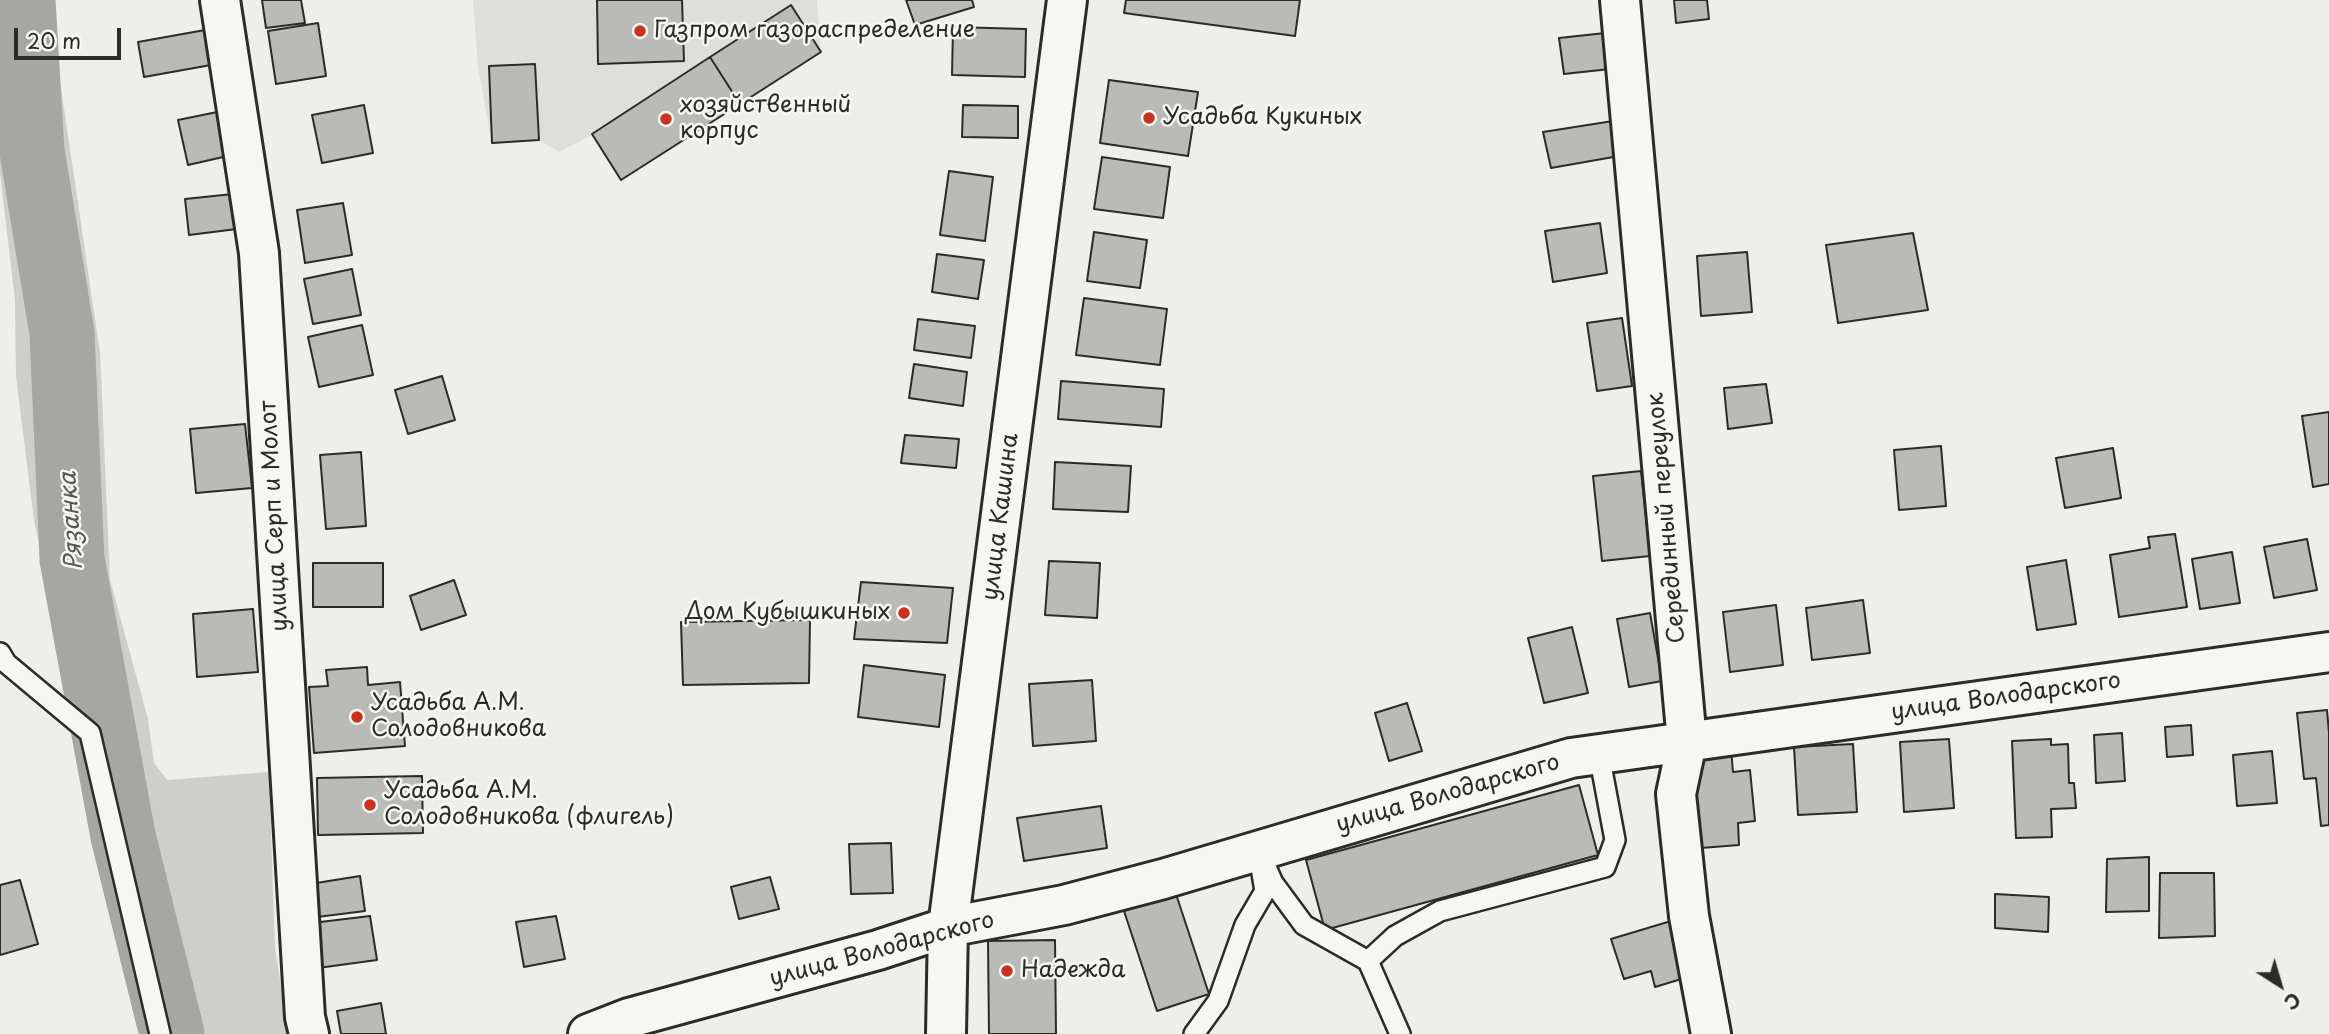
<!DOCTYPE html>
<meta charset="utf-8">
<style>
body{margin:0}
#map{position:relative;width:2329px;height:1034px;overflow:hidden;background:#eeeeea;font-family:"Playpen Sans",sans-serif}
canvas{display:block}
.north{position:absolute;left:2245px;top:950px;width:70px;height:70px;-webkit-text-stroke:5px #f6f6f2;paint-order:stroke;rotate:143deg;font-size:19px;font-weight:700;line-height:28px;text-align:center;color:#2b2b2b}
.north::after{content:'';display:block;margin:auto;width:24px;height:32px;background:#2b2b2b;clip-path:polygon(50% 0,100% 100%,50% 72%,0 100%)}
.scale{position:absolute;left:14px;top:28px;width:107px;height:32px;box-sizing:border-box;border:4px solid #2b2b2b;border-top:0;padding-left:9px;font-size:21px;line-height:24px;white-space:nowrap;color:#2b2b2b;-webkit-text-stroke:5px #f6f6f2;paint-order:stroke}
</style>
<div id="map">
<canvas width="2329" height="1034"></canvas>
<div class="north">С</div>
<div class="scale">20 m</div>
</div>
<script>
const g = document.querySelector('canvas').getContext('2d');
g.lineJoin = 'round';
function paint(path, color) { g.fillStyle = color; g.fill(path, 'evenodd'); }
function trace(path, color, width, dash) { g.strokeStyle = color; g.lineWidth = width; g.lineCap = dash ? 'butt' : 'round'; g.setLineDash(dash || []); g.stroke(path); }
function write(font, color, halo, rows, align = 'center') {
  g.font = font + ' "Playpen Sans",sans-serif'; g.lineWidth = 5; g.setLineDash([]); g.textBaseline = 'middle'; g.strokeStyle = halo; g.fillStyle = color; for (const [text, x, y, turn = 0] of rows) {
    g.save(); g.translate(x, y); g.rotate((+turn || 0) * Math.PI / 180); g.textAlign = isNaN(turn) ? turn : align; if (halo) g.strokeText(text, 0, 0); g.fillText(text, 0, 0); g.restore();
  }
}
const built = new Path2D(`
 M473,0H817L821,52L621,180L592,135L559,152L539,140L492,143L478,67Z`);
const green = new Path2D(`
 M0,0H51L56,54L100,353L110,580L148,719L154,763L167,780L269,772L275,949L289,1034H185L181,1006L134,854L121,737L77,693L67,673L34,520L16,376L15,300L0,173Z`);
const river = new Path2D(`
 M23,0L32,151L62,333L72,559L123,836L172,1034`);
const building = new Path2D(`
 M262,0H301L305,23L266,28Z
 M597,0H682L684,61L598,64Z
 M906,0H972L974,7L915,25Z
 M1126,0H1300L1295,36L1124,13Z
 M1674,0H1707L1709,19L1676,23Z
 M791,5L821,52L740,104L710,57Z
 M318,23L326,76L276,84L268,31Z
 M953,27L1026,29L1025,77L952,75Z
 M205,30L211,65L144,77L138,42Z
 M1605,33L1610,69L1564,74L1559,38Z
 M710,57L740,104L621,180L592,134Z
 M535,64L539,140L492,143L489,66Z
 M1109,80L1198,92L1188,156L1100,143Z
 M364,105L373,153L322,163L312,115Z
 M963,105L1018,106V138L962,137Z
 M222,111L232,155L188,165L178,120Z
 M1613,121L1619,156L1551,168L1543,132Z
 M1102,157L1170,167L1163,218L1094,209Z
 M949,171L993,177L985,241L940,235Z
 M233,194L237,229L189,235L185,199Z
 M343,203L352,255L305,263L297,210Z
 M1600,223L1607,273L1553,282L1545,231Z
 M1094,232L1147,240L1140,288L1087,281Z
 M1913,233L1928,310L1838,323L1826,245Z
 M1747,252L1752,312L1701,316L1697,256Z
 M937,254L984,260L978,299L932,292Z
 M352,269L361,315L313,324L304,279Z
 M1084,298L1167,309L1160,365L1076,355Z
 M1622,318L1632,386L1597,391L1587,323Z
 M918,319L975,326L971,358L914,350Z
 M362,325L373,375L319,387L308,337Z
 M914,364L967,372L963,406L909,398Z
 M442,376L455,420L408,434L395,390Z
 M1061,381L1164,389L1161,427L1058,419Z
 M1766,384L1772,423L1728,429L1724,388Z
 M2329,412V484L2313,487L2302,416Z
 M245,424L252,488L196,493L190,429Z
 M905,435L959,439L956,468L901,463Z
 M1941,446L1946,506L1899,510L1894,450Z
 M2113,448L2121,498L2065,508L2056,458Z
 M361,452L366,526L326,529L320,455Z
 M1055,462L1131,466L1128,512L1053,509Z
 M1641,471L1650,556L1602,561L1593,476Z
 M2175,534L2187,607L2119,617L2110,555L2150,548L2148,537Z
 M2307,539L2317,590L2274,598L2264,547Z
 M2232,552L2240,603L2200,609L2192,559Z
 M2066,560L2076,624L2037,630L2027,567Z
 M1049,561L1100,563L1097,618L1045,615Z
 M313,563H383V607H313Z
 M454,580L466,615L421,630L410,596Z
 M861,582L953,588L947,643L854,639Z
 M1863,600L1870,653L1812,660L1806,608Z
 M1776,605L1783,665L1730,672L1723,612Z
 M253,609L258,672L197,677L193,614Z
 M1650,613L1662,681L1629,687L1617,619Z
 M810,620L809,683L683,685L681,622Z
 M1572,627L1588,693L1544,703L1528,638Z
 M864,665L945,675L939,727L858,717Z
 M367,667L368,685L400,682L405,746L314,753L309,687L328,686L326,670Z
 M1092,680L1096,741L1033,746L1029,684Z
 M1407,703L1422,751L1389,761L1375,713Z
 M2327,710L2329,733V825L2321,826L2316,778L2304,779L2297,713Z
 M2191,725L2193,755L2167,757L2165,727Z
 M2122,733L2125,781L2096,783L2094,735Z
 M1949,739L1954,808L1904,812L1900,742Z
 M2051,739V745L2068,744L2069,783H2074L2076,808L2051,809L2052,837L2016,838L2012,741Z
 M1853,744L1857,812L1798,815L1794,747Z
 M1731,748L1733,772L1750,770L1755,821L1738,823L1739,845L1701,848L1693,751Z
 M2272,751L2277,803L2237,806L2233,755Z
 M422,776L423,833L318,835L317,778Z
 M1579,785L1598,855L1325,930L1306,860Z
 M1101,806L1107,848L1024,861L1017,818Z
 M891,843L893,893L851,894L849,844Z
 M2149,857V911L2106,912L2107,859Z
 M2160,873H2214L2215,936L2159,938Z
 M360,876L365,911L317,917L310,884Z
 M770,877L779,909L739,919L731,887Z
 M20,880L38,944L0,955V885Z
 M1176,894L1209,994L1157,1011L1124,911Z
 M1995,894L2049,897L2048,932L1995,928Z
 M370,916L377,960L318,968L312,923Z
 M556,916L565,959L524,967L516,922Z
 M1671,921L1688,977L1655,987L1651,971L1624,979L1611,939Z
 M1055,940L1056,1034H989L988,941Z
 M381,1003L386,1034H341L337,1011Z`);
const service = new Path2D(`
 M0,653L6,663L90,733L160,1034
 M1266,867L1273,883L1304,925L1368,961
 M1194,1034L1218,1001L1245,925L1265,891L1258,850
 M1400,1034L1368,961L1395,936L1440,911L1605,867L1615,840L1599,754`);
const minor = new Path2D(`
 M220,0L259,253L305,1017L309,1034
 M1620,0L1687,742L1676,794L1689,916L1711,1034
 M588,1034L629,1018L878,950L948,927L1064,905L1163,879L1571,758L2329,652
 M946,1034L948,927L1067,0`);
const markers = [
 [640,31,7,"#c8321e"],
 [1149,118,7,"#c8321e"],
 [666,119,7,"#c8321e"],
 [904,613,7,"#c8321e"],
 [357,717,7,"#c8321e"],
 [370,805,7,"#c8321e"],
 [1007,971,7,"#c8321e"]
];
const poiNames = [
 ["Газпром газораспределение",654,31],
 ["хозяйственный",680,106],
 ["корпус",680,132],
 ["Усадьба Кукиных",1163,118],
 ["Дом Кубышкиных",890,613,"right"],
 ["Усадьба А.М.",371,704],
 ["Солодовникова",371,730],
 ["Усадьба А.М.",384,792],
 ["Солодовникова (флигель)",384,818],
 ["Надежда",1021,971]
];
const streetNames = [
 ["улица Серп и Молот",275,516,-93],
 ["улица Кашина",1001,517,-83],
 ["Серединный переулок",1667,518,-95],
 ["улица Володарского",2006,697,-8],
 ["улица Володарского",1448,794,-16],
 ["улица Володарского",882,950,-15]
];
const waterNames = [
 ["Рязанка",72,521,-94]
];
paint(built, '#dededb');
paint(green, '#cececa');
trace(river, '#a6a6a3', 65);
paint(building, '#babab7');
trace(building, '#2b2b2b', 2);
trace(service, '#2b2b2b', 24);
trace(minor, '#2b2b2b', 44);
trace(service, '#f6f6f2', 19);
trace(minor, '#f6f6f2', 38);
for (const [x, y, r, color] of markers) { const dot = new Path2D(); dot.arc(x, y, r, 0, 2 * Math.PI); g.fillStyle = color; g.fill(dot); trace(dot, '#f6f6f2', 2.5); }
write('23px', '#2b2b2b', '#f6f6f2', poiNames, 'left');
write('23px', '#2b2b2b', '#f6f6f2', streetNames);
write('italic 24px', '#565655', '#f6f6f2', waterNames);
</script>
